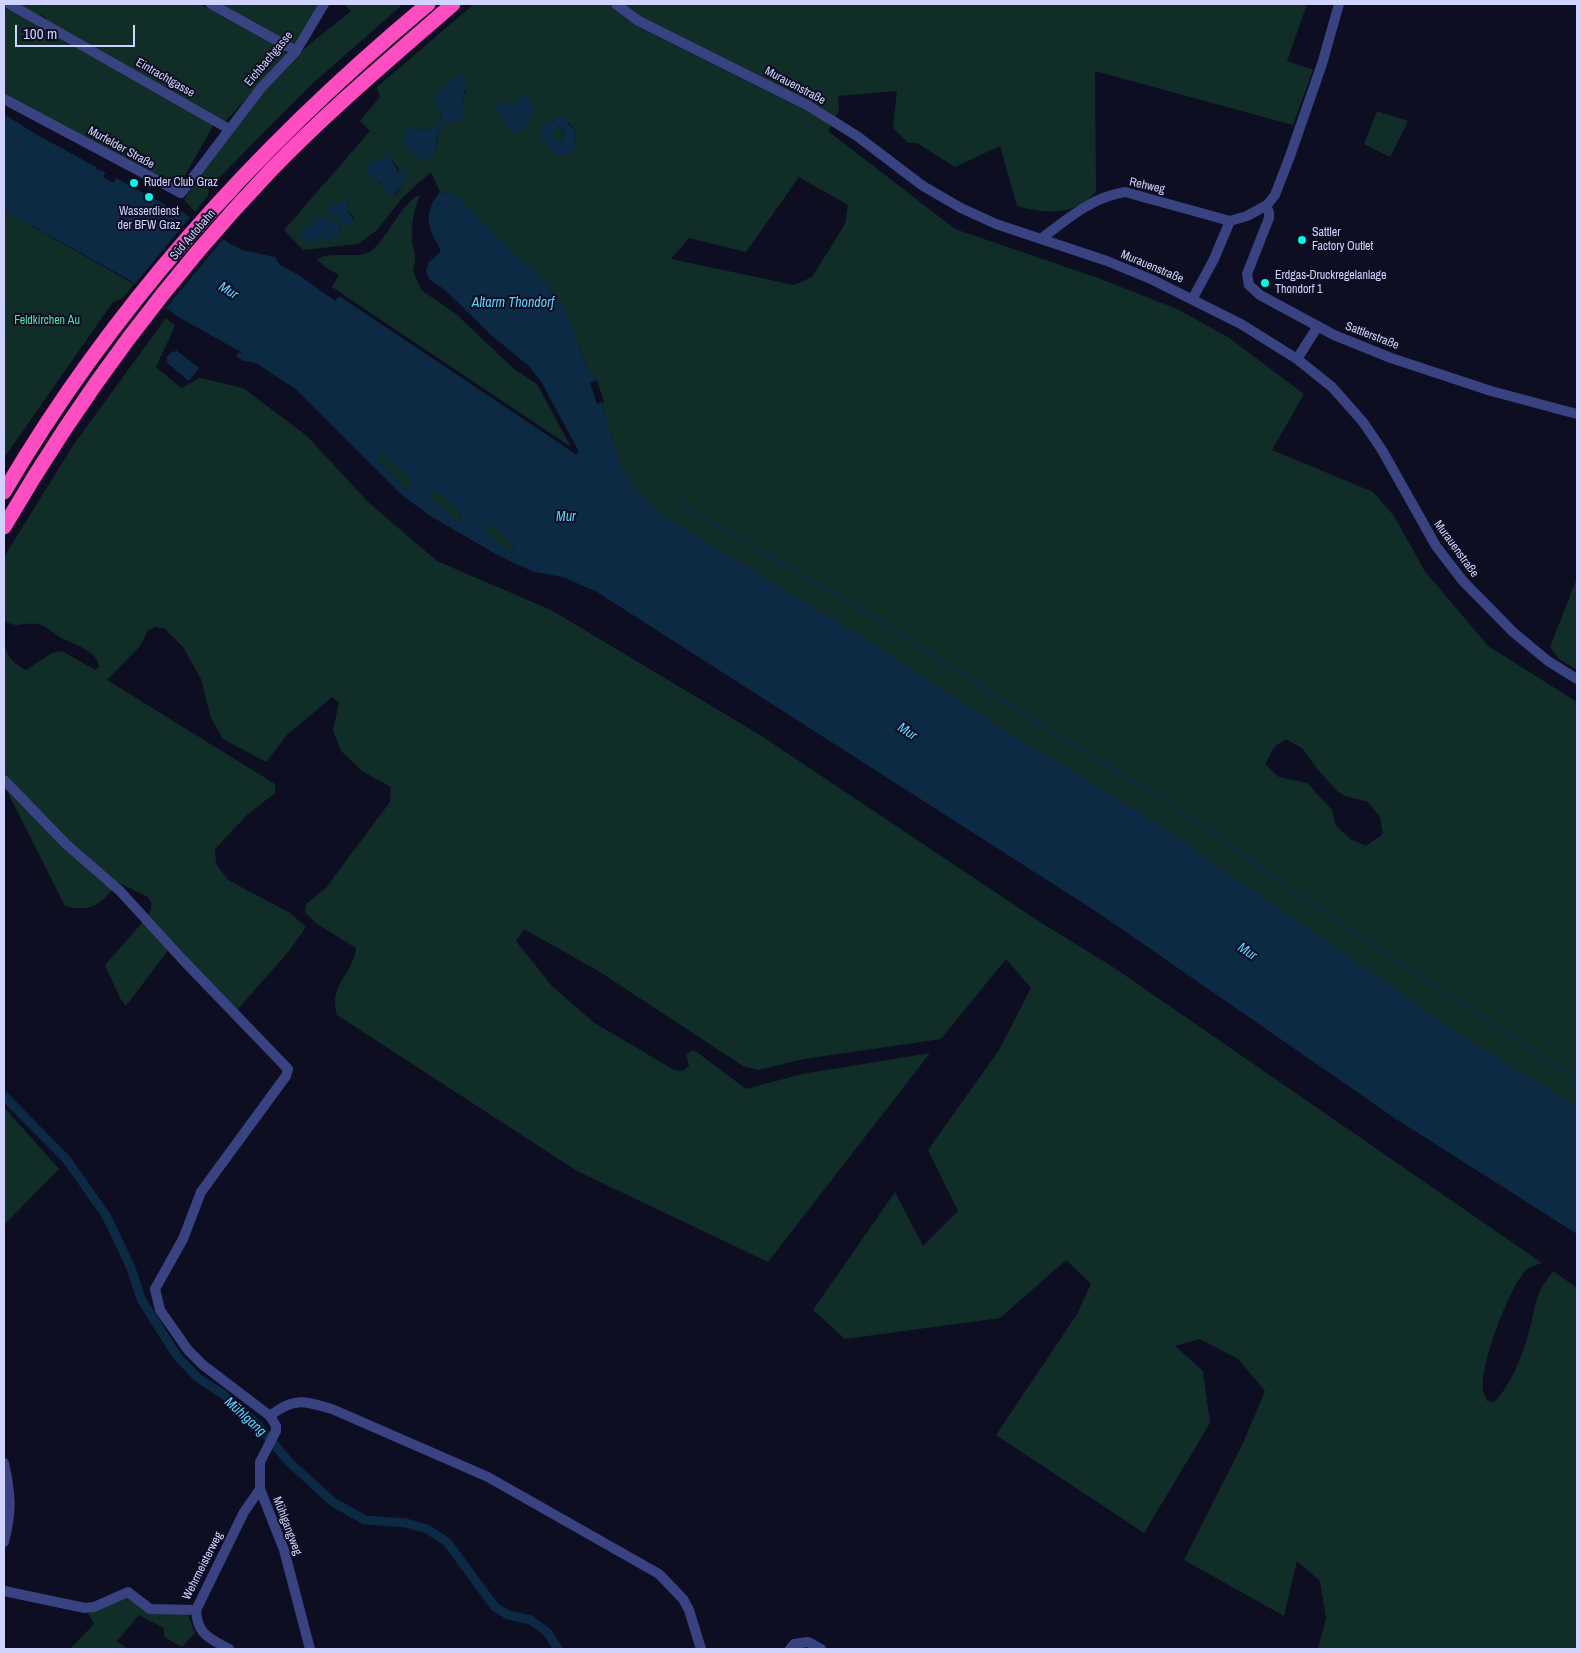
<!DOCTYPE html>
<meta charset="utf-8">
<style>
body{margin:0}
#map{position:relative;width:1581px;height:1653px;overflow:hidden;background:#0e0e23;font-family:"Archivo Narrow",sans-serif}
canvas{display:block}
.frame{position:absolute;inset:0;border:5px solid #d1d3ff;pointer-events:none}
.scale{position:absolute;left:15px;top:25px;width:120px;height:22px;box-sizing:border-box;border:2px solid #d1d3ff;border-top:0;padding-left:6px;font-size:15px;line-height:18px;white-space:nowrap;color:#d1d3ff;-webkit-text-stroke:4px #0e0e23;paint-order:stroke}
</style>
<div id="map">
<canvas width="1581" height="1653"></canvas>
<div class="frame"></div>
<div class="scale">100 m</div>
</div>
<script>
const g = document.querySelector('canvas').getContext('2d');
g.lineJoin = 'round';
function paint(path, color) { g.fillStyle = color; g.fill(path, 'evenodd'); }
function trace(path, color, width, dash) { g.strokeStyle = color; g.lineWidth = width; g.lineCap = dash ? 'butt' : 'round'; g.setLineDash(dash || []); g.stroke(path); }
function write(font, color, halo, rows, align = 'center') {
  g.font = font + ' "Archivo Narrow",sans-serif'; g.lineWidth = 4; g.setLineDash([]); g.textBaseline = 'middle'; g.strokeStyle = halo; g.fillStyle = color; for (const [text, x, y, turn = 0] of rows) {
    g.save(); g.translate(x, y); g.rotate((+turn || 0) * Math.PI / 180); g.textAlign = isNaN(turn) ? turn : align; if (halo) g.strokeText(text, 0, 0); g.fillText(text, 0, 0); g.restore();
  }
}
const green = new Path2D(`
 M13,4H200L285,50L286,55L225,122L47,22L46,18L41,15L37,16Z
 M217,4H318L293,46Z
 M344,4H403L311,85L209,188L208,196L195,212L184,200C215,148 256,95 300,53C316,38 334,25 351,11Z
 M474,4H1307L1287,61L1313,70L1293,125L1095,71L1096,191C1078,216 1043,214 1017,206L1000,146L955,167L917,143H908L893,128L897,91L838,96L839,111L828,131L955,229L1098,278L1177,309L1228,337L1304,394L1272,450L1373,492L1394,516L1424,570L1488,646L1577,702V1107L1464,1037L1153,821L1006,731L860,636L666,518L634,489L621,467L605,416L599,388L586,365L563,306L540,276L521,261L458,197L449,193L440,192L431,172L403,197L377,230L358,244L303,250L284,230L370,131L360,121L380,97L377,87ZM466,90L463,98L465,117L456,123H445L439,131L437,146L411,127L424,130L437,127L441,117L440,108ZM523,94L527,95L510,131L494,102L516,104ZM566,120L575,129L576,146L542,137ZM388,155L398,168L404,183L395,195L368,175L371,162L381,160ZM799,177L848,205L845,224L812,277L794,285L671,259L689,238L746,252ZM349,200L347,209L355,219H343L331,205ZM321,217L337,222L341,227L338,238L319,234L317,242L313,224ZM1286,739L1303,749L1318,770L1337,791L1345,796L1368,802L1380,817L1383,834L1366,846L1350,839L1336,826L1332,810L1307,783L1279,777L1265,764L1275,746Z
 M4,7L214,124L179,186L4,94Z
 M1377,111L1408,121L1390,157L1364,144Z
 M552 134a6 6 0 1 1 12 0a6 6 0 1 1-12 0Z
 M420,195C414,210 411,223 412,239C413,255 418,252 413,270L421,290L456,314L514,369L537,384L571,447L332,287L339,275L325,267L317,259C333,250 358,260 371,251C388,238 402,201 420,195Z
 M4,210L134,284L122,299L113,302L4,458Z
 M166,318L175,326L156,367L181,388L200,378L243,388L307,436L369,503L437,561L551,610L760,735L1040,922L1113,967L1542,1263C1537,1265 1528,1267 1525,1271C1508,1291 1480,1365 1483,1390C1484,1394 1486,1398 1487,1401L1494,1402C1512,1384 1522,1356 1529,1332C1533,1318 1534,1304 1540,1291C1543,1284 1549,1277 1553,1271L1577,1288V1649H1318L1326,1618L1320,1581L1297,1561L1284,1616L1184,1560L1243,1443L1265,1391L1238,1359L1200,1339L1175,1346L1203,1371L1210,1423L1144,1533L996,1435L1077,1314L1091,1284L1066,1260L1000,1318L845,1339L813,1310L895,1192L923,1246L958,1211L928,1150L999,1050L1031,988L1006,959L941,1039L804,1059L758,1070L743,1066L600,972L524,929L516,941L552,986L593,1022L674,1070L682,1071L689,1066L686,1054L694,1050L746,1089L802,1074L930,1053L768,1262L577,1171L337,1015C328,984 353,975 356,948L317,924L305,912L306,904L325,889L390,802L391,787L362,771L341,751L333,730L339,703L332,697L287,735L266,762L223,739L211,718L201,679L183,647L165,629L156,627L148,630L140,646L107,680L275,784V793L247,815L215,849L216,864L228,880L290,913L306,927L289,951L237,1010L172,945L126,1006L120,998L105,965L149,915L152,904L148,897L119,883C100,903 95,913 65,906L4,785V642C8,659 11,661 26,670L52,653L62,651L95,670L99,667C96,649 75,645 61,638C53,633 47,626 37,624C22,622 20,629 4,621V557L74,444Z
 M379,453H383L412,481L410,487L405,489L379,462L377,456Z
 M439,491L462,515L460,520L456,521L432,499V492Z
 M491,523L512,545L514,552L510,553L485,531V527Z
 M1577,578V670L1559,659L1550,647Z
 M4,1107L59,1169L4,1225Z
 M126,1596L144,1609L187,1612L195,1633L182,1647L164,1637V1628L139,1615L117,1641L128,1649H70L94,1624L88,1613Z`);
const water = new Path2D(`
 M461,76L467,79L463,98L465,117L456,123H445L439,131L434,155L424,160L417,158L404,145V133L411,127L424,130L437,127L441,117L440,108L435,106L434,98L453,77Z
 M523,94H527C539,107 532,117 524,129L512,133L493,104L496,102L516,104Z
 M4,114L32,132L171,208L173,206L229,243L242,250L275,257L280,265L300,276L335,301L339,296L577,455L578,450L542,383L529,366L491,335L444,289L429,279L426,272L428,263L441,251C429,228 421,215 440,192L449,193L458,197L521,261L540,276L563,306L586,365L599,388L605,416L621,467L634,489L666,518L860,636L1006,731L1153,821L1464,1037L1577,1107V1234L1396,1119L1100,914L597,592L563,577L534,572L499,556L429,515L403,496L297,390L256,363L243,361L236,356L238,353H243L178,317L131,281L4,210ZM379,453H383L412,481L410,487L405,489L379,462L377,456ZM439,491L462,515L460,520L456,521L432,499L433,492ZM491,524L512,545L514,552L510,553L485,531V527Z
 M558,116L566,118L569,125L575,129L576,146L572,153L561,156L552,152L542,137V127ZM559,127L564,131V136L561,140H556L551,133Z
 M388,154L398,171L406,173L404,183L392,197L386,194L381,183H378L368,175L366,168L371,162L381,160Z
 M349,200L347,209L355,222L345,225L342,223V217L325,213L331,205Z
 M321,217L337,222L341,227L338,238L336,239L332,236L331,240L325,242L320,234L318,242H304L300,233Z
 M176,350L199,368L189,381L166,362L168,360L166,358L172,351L174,353Z`);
const pier = new Path2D(`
 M97,165L117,176L114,183L103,177L106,172L96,169Z
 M192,215L225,237L165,309L133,286Z
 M597,380L604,402L597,404L590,383Z`);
const stream = new Path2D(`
 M681,504L885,624L1044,727L1170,803L1328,915L1577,1080`);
const canal = new Path2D(`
 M4,1096L67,1160L107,1217L131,1268L141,1299L177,1356L198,1378L223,1394L257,1424L289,1462L333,1502L365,1520L406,1523L427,1529L447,1542L495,1607L508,1615L531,1620L547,1632L558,1649`);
const minor = new Path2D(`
 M9,4L229,129
 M211,4L296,51
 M616,4L637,20L807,105L857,136L923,186L961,208L996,224L1107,261L1153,280L1241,324L1297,359L1332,387L1363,422L1382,450L1436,546L1462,580L1513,632L1548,661L1577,679
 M4,99L181,193L261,88L296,51L324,4
 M1266,206L1269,212V218L1247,274L1249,285L1260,295L1334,335L1391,358L1491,391L1577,414
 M1041,239C1067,219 1092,197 1125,192L1230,221L1247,216L1267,205L1275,195L1290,156L1322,64L1339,4
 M1193,298L1214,259L1230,221
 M1297,359L1318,326
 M4,780L66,844L120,891L183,960L288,1069L286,1076L201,1192L183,1239L155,1289L160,1310L188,1350L203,1365L270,1416L276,1426V1431L260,1462V1489L284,1550L310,1649
 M270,1416C293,1397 304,1401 332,1409L488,1477L659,1574L683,1599L689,1610L701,1649
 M4,1463C11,1494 12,1511 4,1542
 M4,1591L85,1608L94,1607L128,1592L150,1609L196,1610
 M229,1649C209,1638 197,1634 196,1610L244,1512L260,1489
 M790,1649L794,1644L808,1642L821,1649`);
const motorway = new Path2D(`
 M4,492C114,304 261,143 428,4
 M4,527C79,398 168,278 271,170C328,111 391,58 453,4`);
const markers = [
 [134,183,5,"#02fae6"],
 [149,197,5,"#02fae6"],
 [1302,240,5,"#02fae6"],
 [1265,283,5,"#02fae6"]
];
const streetNames = [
 ["Eichbachgasse",269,59,-50],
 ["Eintrachtgasse",165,78,30],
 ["Murauenstraße",795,86,28],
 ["Murfelder Straße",121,148,29],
 ["Rehweg",1147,186,13],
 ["Süd Autobahn",193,235,-49],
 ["Murauenstraße",1152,267,23],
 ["Sattlerstraße",1372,336,21],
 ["Murauenstraße",1456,549,54],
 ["Mühlgangweg",287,1526,69],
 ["Wehrmeisterweg",203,1566,-63]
];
const poiNames = [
 ["Ruder Club Graz",144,183],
 ["Wasserdienst",149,212,"center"],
 ["der BFW Graz",149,226,"center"],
 ["Sattler",1312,233],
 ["Factory Outlet",1312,247],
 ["Erdgas-Druckregelanlage",1275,276],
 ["Thondorf 1",1275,290]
];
const parkNames = [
 ["Feldkirchen Au",47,321]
];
const waterNames = [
 ["Mur",228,291,32],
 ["Altarm Thondorf",513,303],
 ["Mur",566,517],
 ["Mur",907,732,33],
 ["Mur",1247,952,33],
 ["Mühlgang",245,1417,42]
];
paint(green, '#112d27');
paint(water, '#0c2a44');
paint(pier, '#0e0e23');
trace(stream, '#0c2a44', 2.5);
trace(canal, '#0c2a44', 9);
trace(minor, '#394382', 10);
trace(motorway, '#fe4cc1', 15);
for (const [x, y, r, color] of markers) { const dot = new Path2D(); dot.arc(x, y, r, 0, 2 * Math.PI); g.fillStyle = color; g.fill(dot); trace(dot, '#0e0e23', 2); }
write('12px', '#d1d3ff', '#0e0e23', streetNames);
write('12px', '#d1d3ff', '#0e0e23', poiNames, 'left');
write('12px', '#5ddfa7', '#0e0e23', parkNames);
write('italic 14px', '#5fd1fe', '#0e0e23', waterNames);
</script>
